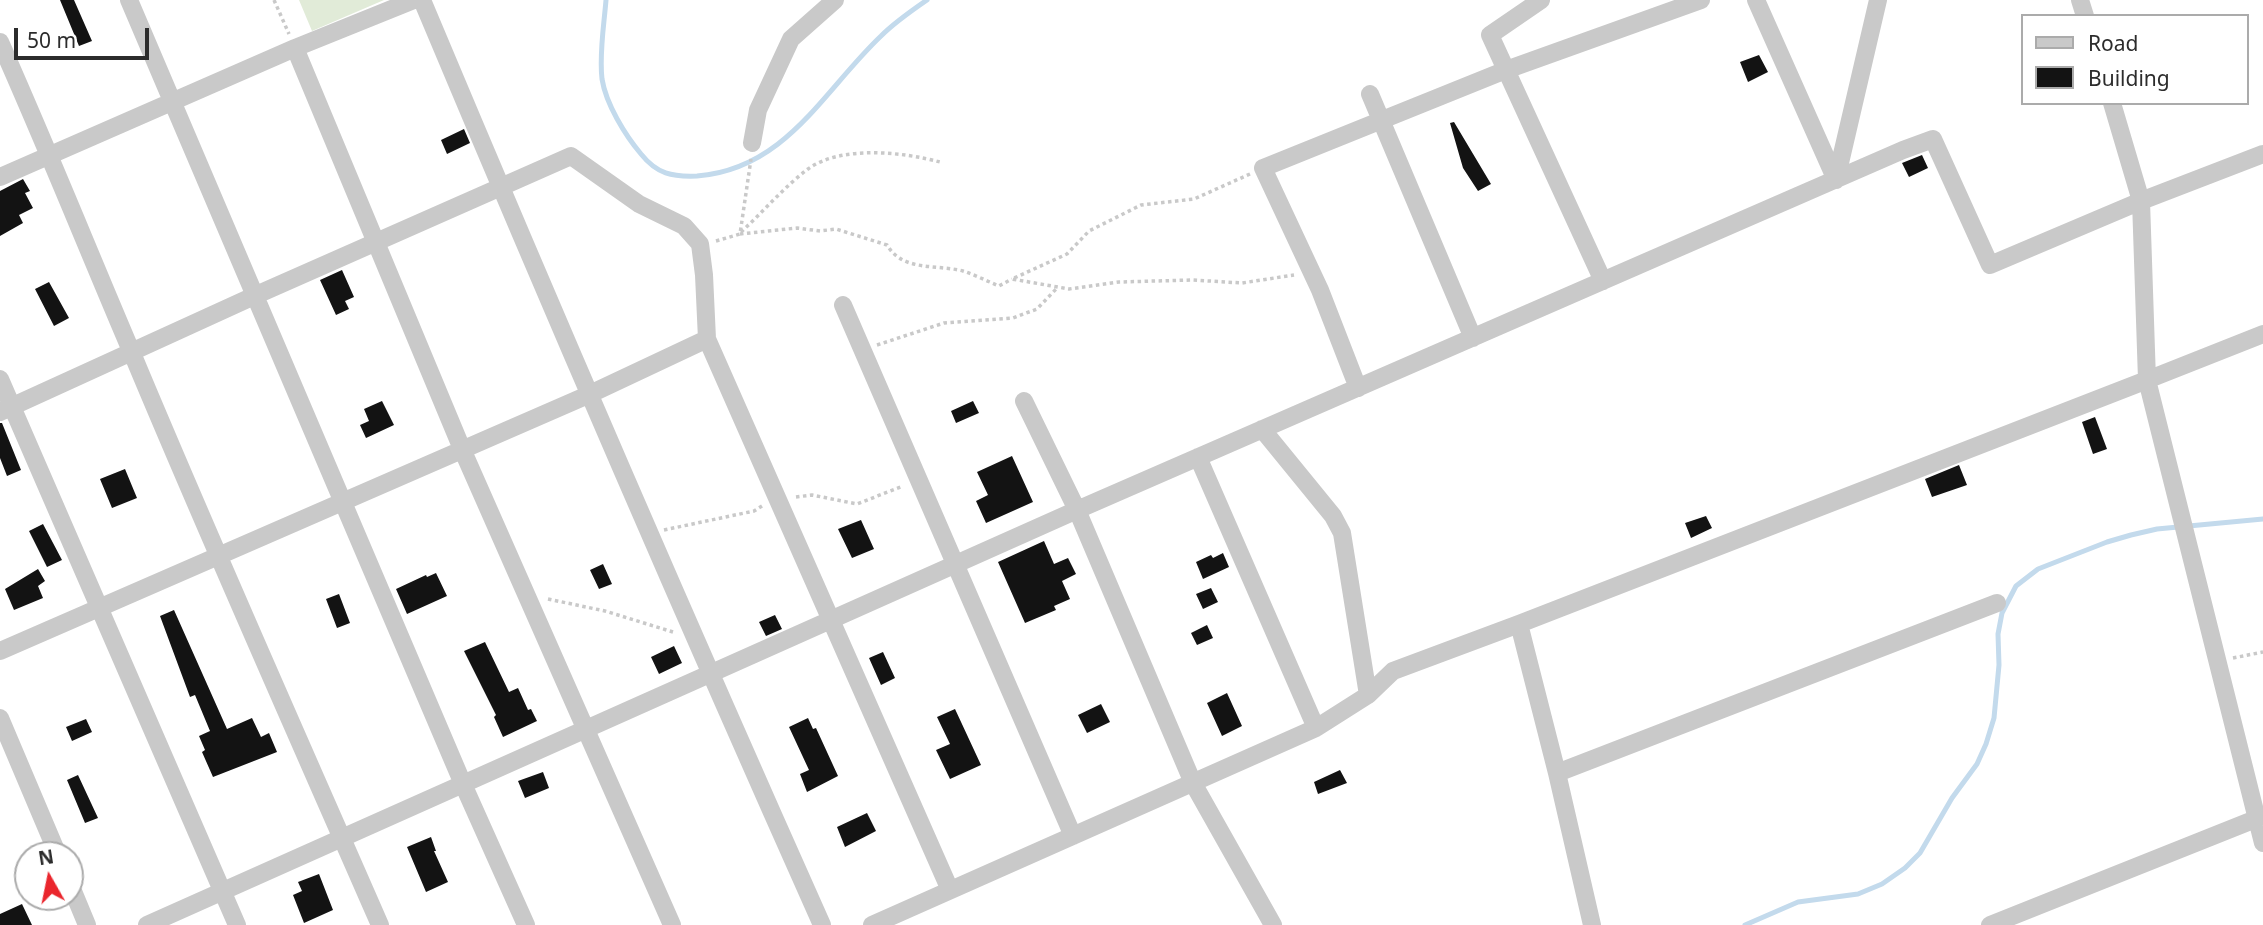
<!DOCTYPE html>
<style>
body{margin:0}
#map{position:relative;width:2263px;height:925px;overflow:hidden;background:#fff;font-family:"Noto Sans",sans-serif}
canvas{display:block}
.legend{position:absolute;left:2021px;top:14px;width:228px;height:91px;box-sizing:border-box;background:#fff;border:2px solid #ababab;margin:0;padding:9px 12px;list-style:none;font-size:21px;color:#2c2c2c}
.legend li{display:flex;align-items:center;gap:14px;height:35px}
.legend b{width:35px;border:2px solid #ababab}
.north{position:absolute;left:14px;top:841px;width:70px;height:70px;box-sizing:border-box;background:#fff;border:2px solid #ababab;border-radius:50%;rotate:351deg;font-size:19px;font-weight:700;line-height:28px;text-align:center;color:#2c2c2c}
.north::after{content:'';display:block;margin:auto;width:24px;height:32px;background:#ea262d;clip-path:polygon(50% 0,100% 100%,50% 72%,0 100%)}
.scale{position:absolute;left:14px;top:28px;width:135px;height:32px;box-sizing:border-box;border:4px solid #2c2c2c;border-top:0;padding-left:9px;font-size:21px;line-height:24px;white-space:nowrap;color:#2c2c2c;-webkit-text-stroke:5px #fff;paint-order:stroke}
</style>
<div id="map">
<canvas width="2263" height="925"></canvas>
<ul class="legend">
<li><b style="height:9px;background:#c9c9c9"></b>Road</li>
<li><b style="height:19px;background:#131313"></b>Building</li>
</ul>
<div class="north">N</div>
<div class="scale">50 m</div>
</div>
<script>
const g = document.querySelector('canvas').getContext('2d');
g.lineJoin = 'round';
function paint(path, color) { g.fillStyle = color; g.fill(path, 'evenodd'); }
function trace(path, color, width, dash) { g.strokeStyle = color; g.lineWidth = width; g.lineCap = dash ? 'butt' : 'round'; g.setLineDash(dash || []); g.stroke(path); }
const green = new Path2D(`
 M299,0H384L312,31Z`);
const stream = new Path2D(`
 M606,0C604,25 599,54 602,79C606,104 625,135 641,154C657,174 672,177 697,176C786,169 823,91 881,36C895,22 911,11 927,0
 M1745,925L1798,902L1858,894L1882,884L1905,868L1920,853L1952,798L1977,764L1986,744L1994,718L1999,665L1998,634L2002,613L2016,586L2038,569L2107,542L2131,535L2157,529L2263,519`);
const building = new Path2D(`
 M60,0H74L92,41L79,46Z
 M1759,55L1768,72L1748,82L1740,62Z
 M1454,122L1491,184L1478,191L1463,168L1450,123Z
 M464,129L470,143L447,154L441,140Z
 M1922,155L1928,168L1909,177L1902,163Z
 M23,179L30,191L25,193L33,208L19,215L23,223L0,236V191Z
 M342,270L354,297L345,301L349,309L336,315L320,280Z
 M49,282L69,318L54,326L35,289Z
 M382,401L394,425L366,438L360,425L369,421L364,409Z
 M973,401L979,413L956,423L951,411Z
 M2095,417L2107,449L2093,454L2082,422Z
 M0,423H2L21,470L7,476L0,458Z
 M1012,456L1033,502L986,523L976,501L988,495L977,472Z
 M1959,465L1967,485L1932,497L1925,479Z
 M125,469L137,498L112,508L100,479Z
 M1706,516L1712,528L1691,538L1685,523Z
 M861,520L874,549L852,558L838,529Z
 M43,524L62,560L47,567L29,531Z
 M1044,541L1054,564L1068,558L1076,574L1062,581L1070,599L1054,606L1056,610L1025,623L998,562Z
 M1223,553L1229,567L1203,579L1196,562L1211,555L1213,558Z
 M603,564L612,584L599,589L590,570Z
 M38,569L45,581L38,586L43,598L14,610L5,589Z
 M436,573L447,596L407,614L396,589L426,575L427,577Z
 M1211,588L1218,602L1203,609L1196,594Z
 M339,594L350,623L337,628L326,599Z
 M174,610L227,729L252,718L261,737L269,733L277,752L213,777L202,752L205,750L199,736L210,731L195,695L190,697L160,616Z
 M775,615L782,629L766,636L759,622Z
 M1207,625L1213,638L1197,645L1191,633Z
 M485,642L509,692L518,688L528,710L531,709L537,721L503,737L494,717L496,715L464,651Z
 M674,646L682,663L659,674L651,657Z
 M883,652L895,678L881,685L869,658Z
 M1227,693L1242,726L1222,736L1207,703Z
 M1101,704L1110,722L1087,733L1078,715Z
 M955,709L981,765L950,779L936,750L950,744L937,717Z
 M808,718L813,729L816,728L838,776L807,792L800,774L809,770L789,727Z
 M86,719L92,732L72,741L66,727Z
 M1340,770L1347,783L1318,794L1314,782Z
 M543,772L549,788L525,798L518,781Z
 M78,775L98,818L85,823L67,780Z
 M867,813L876,831L845,847L837,827Z
 M431,837L436,851H434L448,882L426,892L407,847Z
 M319,874L333,910L304,923L293,895L302,891L298,882Z
 M22,904L32,925H0V914Z`);
const path = new Path2D(`
 M274,0L289,34
 M1250,174L1194,199L1141,205L1089,231L1067,254L1012,279L1069,289L1119,282L1193,280L1242,283L1294,275
 M741,232C763,212 784,187 808,169C841,145 903,152 940,162
 M740,234L797,228L820,231L836,229L887,245C903,272 936,264 963,271C975,275 987,281 999,286L1012,279
 M716,241L740,234L751,159
 M877,345L944,323L1013,318L1037,309L1058,287
 M796,497L812,495L857,504L903,486
 M664,530L754,511L762,506
 M548,599L605,611L673,632
 M2233,658L2263,652`);
const minor = new Path2D(`
 M129,0L463,784L526,925
 M422,0C552,310 685,618 822,925
 M1541,0L1490,35L1603,281
 M1756,0L1836,180
 M2080,0L2085,16
 M0,42C46,145 88,250 132,353C212,545 297,735 380,925
 M295,48L414,0
 M1370,94L1473,338
 M2112,103L2141,201L2147,380L2263,334
 M752,143L758,110L791,39L835,0
 M0,177L295,48L462,449L672,925
 M1836,180L1878,0
 M843,305L1073,836
 M0,379L237,925
 M1358,388L1320,290L1263,168L1506,70L1701,0
 M1024,401L1077,510L1193,783L1273,925
 M0,412L254,296L571,156L639,204L684,226L700,244L704,275L707,339L950,890
 M1262,429L1333,516L1342,533L1368,695
 M1198,457L1316,728
 M1519,624L1557,773L1592,925
 M0,651L588,395L707,339
 M0,718L58,855
 M1557,773L1997,603
 M70,884L87,925
 M147,925L1077,510L1903,150L1933,139L1990,265L2141,201L2263,154
 M872,925L1316,728L1368,695L1393,671L1519,624L2147,380L2263,843
 M1990,925L2263,816`);
paint(green, '#e1ebd8');
trace(stream, '#c3daec', 5);
paint(building, '#131313');
trace(path, '#c9c9c9', 3.5, [3.5, 3.5]);
trace(minor, '#c9c9c9', 18);
</script>
